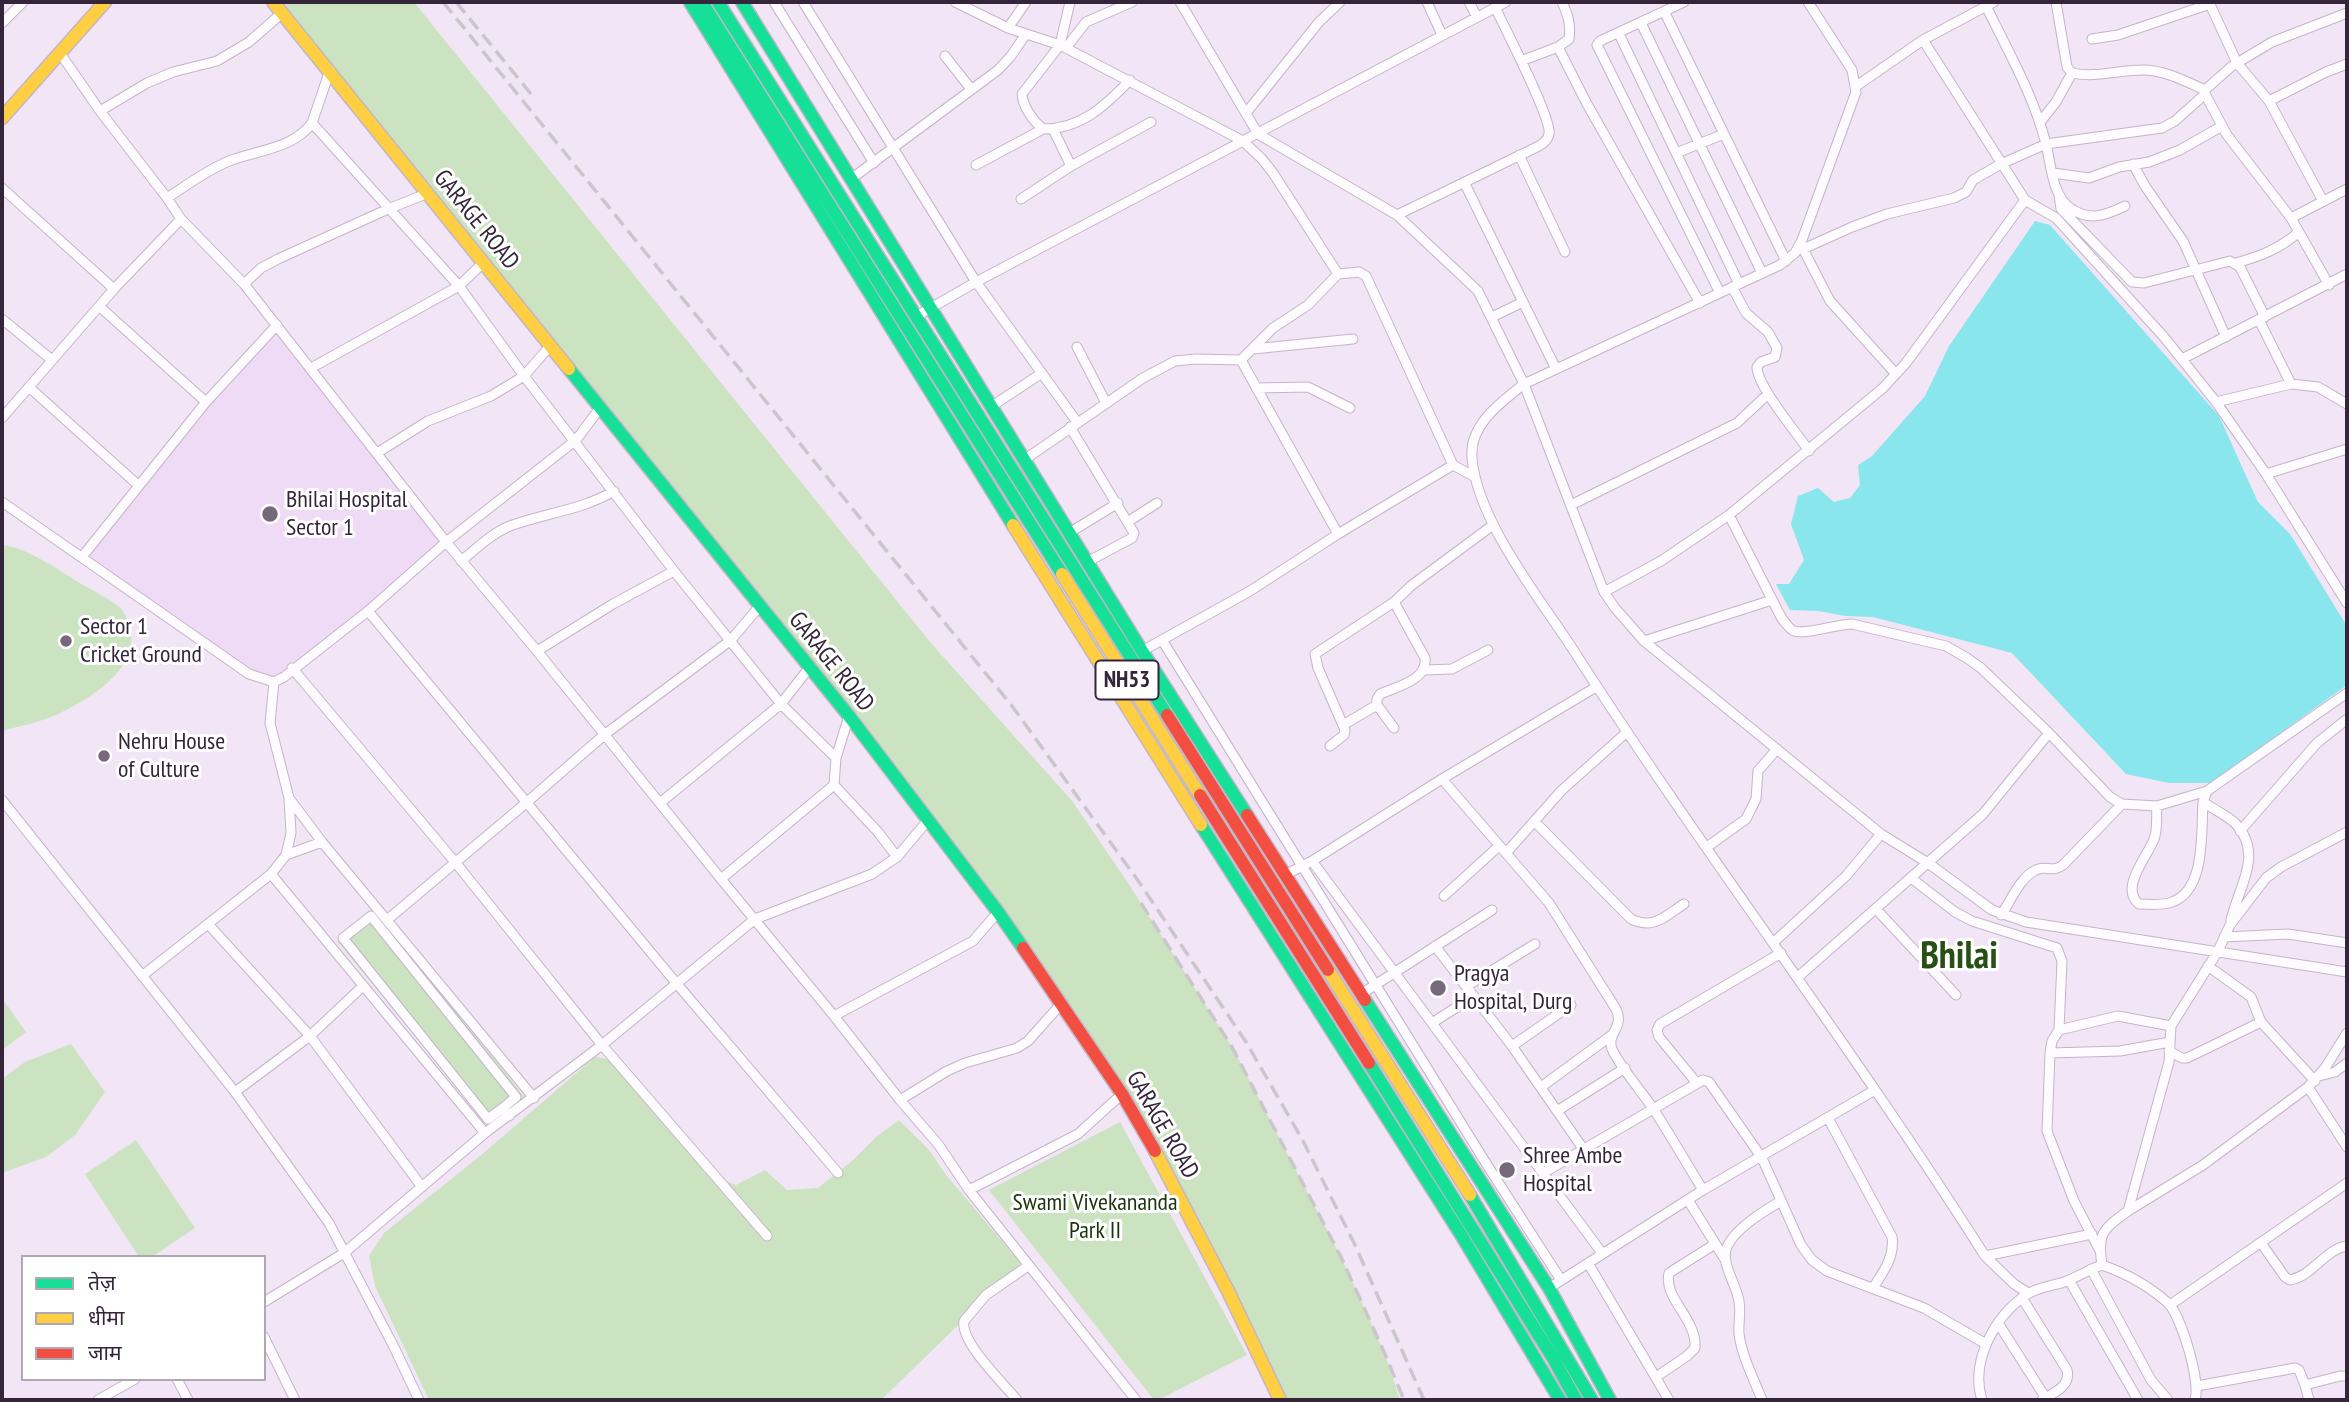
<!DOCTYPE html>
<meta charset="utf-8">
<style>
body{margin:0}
#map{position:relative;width:2349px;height:1402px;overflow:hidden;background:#f2e5f6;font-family:"PT Sans Narrow","Noto Sans Devanagari",sans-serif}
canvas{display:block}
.frame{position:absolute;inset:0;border:4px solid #35253a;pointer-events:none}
.legend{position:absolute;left:21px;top:1255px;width:245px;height:126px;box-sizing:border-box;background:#fff;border:2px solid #aea8b0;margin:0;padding:9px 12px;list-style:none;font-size:21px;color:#35253a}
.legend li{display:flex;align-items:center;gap:14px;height:35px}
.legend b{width:35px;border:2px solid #aea8b0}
</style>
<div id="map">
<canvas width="2349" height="1402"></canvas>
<div class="frame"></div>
<ul class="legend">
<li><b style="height:9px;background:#16e098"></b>तेज़</li>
<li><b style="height:9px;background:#ffcf43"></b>धीमा</li>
<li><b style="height:9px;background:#f24e42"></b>जाम</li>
</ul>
</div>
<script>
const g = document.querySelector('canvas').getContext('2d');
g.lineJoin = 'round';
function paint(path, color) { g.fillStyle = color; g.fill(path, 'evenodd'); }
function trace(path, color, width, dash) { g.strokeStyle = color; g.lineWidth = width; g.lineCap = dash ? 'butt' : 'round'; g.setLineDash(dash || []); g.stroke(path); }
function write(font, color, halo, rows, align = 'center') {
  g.font = font + ' "PT Sans Narrow",sans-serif'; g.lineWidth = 6; g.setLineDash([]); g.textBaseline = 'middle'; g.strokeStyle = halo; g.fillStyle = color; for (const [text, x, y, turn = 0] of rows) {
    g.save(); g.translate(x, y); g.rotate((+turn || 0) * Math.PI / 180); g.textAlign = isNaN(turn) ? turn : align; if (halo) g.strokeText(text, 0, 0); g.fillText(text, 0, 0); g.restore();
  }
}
const built = new Path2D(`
 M277,325L446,542L284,677L262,680L82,557L138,485Z`);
const green = new Path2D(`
 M273,2H414L930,642L1073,802L1130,886L1232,1047L1341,1257L1385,1354L1400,1400H1278L1166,1171L998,912Z
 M2,545C25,547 58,569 78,582C88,588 117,602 123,611C153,660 96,696 58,714C41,722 20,726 2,731Z
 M374,910L524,1096L488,1125L337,941Z
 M2,998L26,1032L2,1050Z
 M71,1044L105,1092L75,1135L46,1157L2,1173V1079L25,1062Z
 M595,1057L614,1060L705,1173L736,1185L765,1170L787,1190L818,1188L852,1161L876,1137L899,1120L929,1150L946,1175L1020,1262L1019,1266L881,1400H429L375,1286L369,1256L384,1233L480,1156Z
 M1120,1122L1247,1355L1158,1400H1154L989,1190Z
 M136,1140L195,1228L152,1257H139L85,1174Z`);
const water = new Path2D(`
 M2035,221L2050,225L2219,416L2258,502L2290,534L2347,626V685L2211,783H2169L2126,774L2012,653L1873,617L1846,616L1818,611L1790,610L1776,584H1789L1804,560L1791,524L1798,496L1818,488L1834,502L1850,498L1860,485L1858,465L1872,456L1925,396L1949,346Z`);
const street = new Path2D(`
 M774,2L874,163
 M803,2L976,282L1077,422
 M955,2L1008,28L1060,45L1243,141L1262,159L1273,173L1338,274L1359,272L1366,276L1453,465L1338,534L1250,591L1142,651
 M1070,2L1060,45L1022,94C1023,107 1033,121 1043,129C1081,129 1105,106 1130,80
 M1180,2L1258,134L1397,215L1478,291L1524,384L1604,592L1615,608L1644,641L1881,834L1928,863L1992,910L2026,922L2347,972
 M1427,2L1442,35
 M1469,2L1477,17
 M1562,2C1568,15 1571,24 1569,39L1558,47L1587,104L1700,303
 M1684,2L1600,41L1597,45L1720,293
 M1808,2L1852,70L1856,92L1802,240L1795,253L1780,265L1524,384C1500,403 1469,425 1472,458C1477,520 1538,596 1572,648C1704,854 1854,1049 1985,1256L2014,1284L2028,1293
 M2056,2L2067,67L2072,73C2095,78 2119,70 2143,70C2164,70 2185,81 2205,90
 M2209,2L2237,63L2269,101L2323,201
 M1986,6C2008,51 2034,96 2046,144C2051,164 2052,195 2070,208C2090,222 2106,215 2125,206
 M1665,13L1786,261
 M2,23L23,2
 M1641,23L1762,273
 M1008,28L1026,2
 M1619,34L1739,284
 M2092,39L2118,35L2210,4
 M1923,40L2025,200
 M1066,48L1086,22L1132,2
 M60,53L100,111L167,198L181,219L244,284L446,542L537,651L721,879L834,1016L900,1100L938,1144L969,1190L1136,1400
 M945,56L971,89
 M1521,61L1558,47
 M1855,87L1923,40L1994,2
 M2269,101L2326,72L2347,64
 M100,111L147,83L173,72L217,61L249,42L282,13
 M1246,113L1319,22L1340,2
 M2041,121L2056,102L2072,73
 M312,123L459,286L524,376L674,571L781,704L836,758
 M1053,129L1071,166
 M1676,153L1724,134
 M1519,155L1565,252
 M2133,164L2145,186L2183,241L2226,337
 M976,165L1043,129
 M2053,173L2089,178L2119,167L2149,162L2180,150L2222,126
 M851,179L998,70L1011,56L1026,34
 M1464,182L1556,369
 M2,188L114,289
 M2059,195L2061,209L2066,214L2132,282L2144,283L2230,261L2240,267L2265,317
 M167,198C187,185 207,170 229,161C257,150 293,149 312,123L330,70
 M1021,199L1071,166L1151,122
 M1397,215L1539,146C1544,143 1548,140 1549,134C1552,118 1504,27 1495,7
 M2291,218L2347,189
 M1801,245L1830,301L1896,374
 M1803,249L1852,227L1887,214L1954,198L1966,192L1973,180L2001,164L2046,144L2162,128L2175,121L2205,94
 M2236,263C2261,256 2279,249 2299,232
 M244,284L261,268L278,259L388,209L426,194
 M2329,285L2291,218L2227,135L2205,94V90L2232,66L2272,42L2347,13
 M1732,287L1746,313L1768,332L1777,348L1775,357L1761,362L1757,367C1757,386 1797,433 1809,451
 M100,307L206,402
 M915,317L976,282L1506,2
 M1492,317L1523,302
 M2,319L52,360
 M2259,320L2291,384
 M1077,347L1106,403
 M1253,349L1353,339
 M2182,359L2347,274
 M1241,360L1338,534
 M311,368L459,286L484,262
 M30,388L138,485
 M1256,388L1308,387L1350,408
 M2216,402L2291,384L2318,387L2347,404
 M992,406L1042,373
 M2,418L114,289L181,219
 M1070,427L1134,533L1132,538L1087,562
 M377,453L428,421L491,396L524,376L550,346
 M1024,460L1143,378L1175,361L1196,359L1241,360L1273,328L1308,305L1338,274
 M1453,465L1475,477
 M2266,474L2347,449
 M2,502L249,674L274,682L284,677L368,611L446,542L576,440L600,408
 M1571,505L1737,423L1768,394
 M1729,515L1782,619C1786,623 1789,629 1794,631C1807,635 1837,624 1852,624L1946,646L1967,658L1981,668L2049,733L2110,797L2122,804L2157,806L2207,791L2347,693
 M1129,521L1157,503
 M1069,533L1118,503
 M82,557L206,402L277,325
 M461,561C476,549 492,533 510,526C545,513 582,510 614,491
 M1604,592L1661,561L1729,515L1883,388L1906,363L2025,200L2056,218L2164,337L2216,402L2266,474L2347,603
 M1394,602L1425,658C1428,680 1396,687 1380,694L1377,699V705L1394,728
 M368,611L677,984L838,1173
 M1162,640L1489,1168L1561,1280
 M1644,641L1772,600
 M537,651L613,604L674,571
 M292,668L455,862L602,1045L767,1236
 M1425,670L1452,669L1488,650
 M1343,725L1377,705
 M1330,746L1344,735L1345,730L1318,668L1315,654L1394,602L1412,585L1493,525
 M1442,779L1549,903L1616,1009C1625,1028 1606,1033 1612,1049C1618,1064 1642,1092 1652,1107C1670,1134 1686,1163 1703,1190
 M834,785L878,832L897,857
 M289,798L322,842L534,1098
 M2,800L235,1092L329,1223L394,1347L419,1400
 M2203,802C2213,809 2228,816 2236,824C2264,855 2238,888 2231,920
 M660,803L781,704L809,668
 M2157,806C2156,816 2158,830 2154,839C2148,856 2119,888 2139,904C2150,904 2162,906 2172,902C2206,890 2201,832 2203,802L2207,791
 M1534,821L1631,919C1654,930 1665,916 1684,904
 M2240,831L2317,743L2347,719
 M1707,847L1746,819L1756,799L1758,771L1777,749
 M1506,853L1562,790L1627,732
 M286,855L322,842
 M1312,861L1602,1253
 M271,874L485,1133
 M1285,875L1312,861L1442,779L1596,687
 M1911,878L1955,912L1972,921L2057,948L2062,961L2059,1030
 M721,879L834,785L836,758L849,716
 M1444,896L1499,846
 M1876,909L1956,995
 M2001,915C2010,902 2021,876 2036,870C2046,865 2053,873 2063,865L2122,804
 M387,920L526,803L604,735L731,640L759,607
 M208,924L310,1036L422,1187
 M2224,937L2288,934L2347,943
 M1774,942L1846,876L1881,834
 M1435,946L1512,1046L1584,1150
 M2208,966L2251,997L2261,1022L2315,1081
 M142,976L271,874L286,855L291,833L289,798L270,723L274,682
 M1798,977L1983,814L2049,733
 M1467,986L1535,944
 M1361,994L1492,910
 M834,1016L973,941L998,912
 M1432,1023L1474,996
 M1512,1046L1571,1005
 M2169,1051L2182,1058H2187L2261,1022
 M2050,1053L2120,1051L2170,1042
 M2319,1076L2335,1072L2347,1063
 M1696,1082L1659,1037L1657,1030L1660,1024L1781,953
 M1541,1087L1612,1035
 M2308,1087L2347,1147
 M235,1092L310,1036L363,986
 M900,1100L947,1071L965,1063L1017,1048L1028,1041L1061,1004
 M503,1108L488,1119L343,938L371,916L516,1097L503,1108L509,1116
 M1557,1111L1625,1068
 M1828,1118L1892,1237C1895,1257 1883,1272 1873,1288
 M1543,1173L1703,1080L1709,1082L1762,1158L1801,1245L1812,1260L1827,1271L1924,1308L1986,1344
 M969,1190L1078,1134L1122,1094
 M1688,1200L1726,1261
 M2128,1211L2203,1165L2308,1087L2325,1068L2347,1033
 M2261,1243L2285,1277L2290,1280C2313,1276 2325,1249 2347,1246
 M2099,1249L2074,1201L2047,1131L2050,1053L2052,1041L2059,1030L2118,1016L2171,1026
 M1985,1256L2092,1234
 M1588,1263L1669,1400
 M2102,1265C2097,1233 2103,1229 2128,1211L2169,1062L2171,1026L2218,951L2230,925L2266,878L2281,867L2347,832
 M2091,1269L2151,1380L2168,1400
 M2069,1280L2138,1400
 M1549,1288L1703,1190L1875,1090
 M2022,1298L2067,1370C2071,1386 2054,1393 2042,1400
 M264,1302L344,1253L485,1133L602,1045L755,919L872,874L897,857L929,819
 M2170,1305L2347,1183
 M1998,1323L2047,1400
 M264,1337L295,1400
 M1656,1377L1687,1356L1695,1348C1697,1318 1663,1299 1669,1273L1715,1244
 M177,1379L188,1400
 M2305,1385L2309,1400
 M2197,1386L2295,1368L2299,1370L2305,1385L2340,1376H2347
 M98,1400L135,1379
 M1017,1400C1003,1383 960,1342 964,1321L986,1295L1028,1266
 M1762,1400C1754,1379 1742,1357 1739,1334C1738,1322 1742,1309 1738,1297C1735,1283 1722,1264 1726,1250C1732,1230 1764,1211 1781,1201
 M1982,1400C1970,1362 1994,1317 2026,1295C2037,1287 2054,1286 2067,1281C2079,1276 2090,1269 2102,1265C2125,1273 2150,1287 2168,1303C2181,1316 2201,1381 2195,1400`);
const fast = new Path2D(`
 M690,2L1013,525
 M702,2L1062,574
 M718,2L1167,715
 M742,2L1142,651L1247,815
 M569,369L849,716L998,912L1023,948
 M1201,825L1460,1233L1560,1400
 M1365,1000L1549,1288L1610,1400
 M1369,1063L1553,1358L1576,1400
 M1470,1195L1592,1400`);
const slow = new Path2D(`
 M273,2L569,369
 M2,118L105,2
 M1013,525L1201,825
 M1062,574L1200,795
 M1328,970L1470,1195
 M1155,1151L1228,1291L1280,1400`);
const jam = new Path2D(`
 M1167,715L1328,970
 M1200,795L1369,1063
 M1247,815L1365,1000
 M1023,948L1122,1094L1155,1151`);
const rail = new Path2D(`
 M443,2L1012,706L1139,882L1246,1042L1302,1139L1355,1245L1424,1400
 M456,2L531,94
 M1141,903L1232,1047L1341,1257L1385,1354L1404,1400`);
const markers = [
 [270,514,9,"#77687c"],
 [66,641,7,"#77687c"],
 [104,756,7,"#77687c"],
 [1438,988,9,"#77687c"],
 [1507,1170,9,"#77687c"]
];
const shields = [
 [1127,680,63]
];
const shieldNames = [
 ["NH53",1127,680]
];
const streetNames = [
 ["GARAGE ROAD",476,220,51],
 ["GARAGE ROAD",831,662,51],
 ["GARAGE ROAD",1162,1125,60]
];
const poiNames = [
 ["Bhilai Hospital",286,500],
 ["Sector 1",286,528],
 ["Sector 1",80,627],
 ["Cricket Ground",80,655],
 ["Nehru House",118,742],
 ["of Culture",118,770],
 ["Pragya",1454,974],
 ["Hospital, Durg",1454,1002],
 ["Shree Ambe",1523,1156],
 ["Hospital",1523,1184]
];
const parkNames = [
 ["Swami Vivekananda",1095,1203],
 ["Park II",1095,1231]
];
const townNames = [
 ["Bhilai",1959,957]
];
paint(built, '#f0dbf7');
paint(green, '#cce3c1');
paint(water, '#8ae6ed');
trace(street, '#c3b6c7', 11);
trace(fast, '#c3b6c7', 15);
trace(slow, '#c3b6c7', 15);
trace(jam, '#c3b6c7', 15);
trace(street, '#fdfbfe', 9);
trace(fast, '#16e098', 12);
trace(slow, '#ffcf43', 12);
trace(jam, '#f24e42', 12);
trace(rail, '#cbc6cc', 3.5, [14, 7]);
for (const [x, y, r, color] of markers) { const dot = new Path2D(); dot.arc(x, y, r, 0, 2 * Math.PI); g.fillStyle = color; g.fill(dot); trace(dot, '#fff', 2.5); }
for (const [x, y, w] of shields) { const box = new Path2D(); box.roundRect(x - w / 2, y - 19.5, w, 39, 5); g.fillStyle = '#fff'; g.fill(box); trace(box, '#35253a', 2); }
write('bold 23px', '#35253a', null, shieldNames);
write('24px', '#35253a', '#fff', streetNames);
write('24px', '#35253a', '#fff', poiNames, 'left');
write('24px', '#1a340d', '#fff', parkNames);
write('bold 38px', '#285014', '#fff', townNames);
</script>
